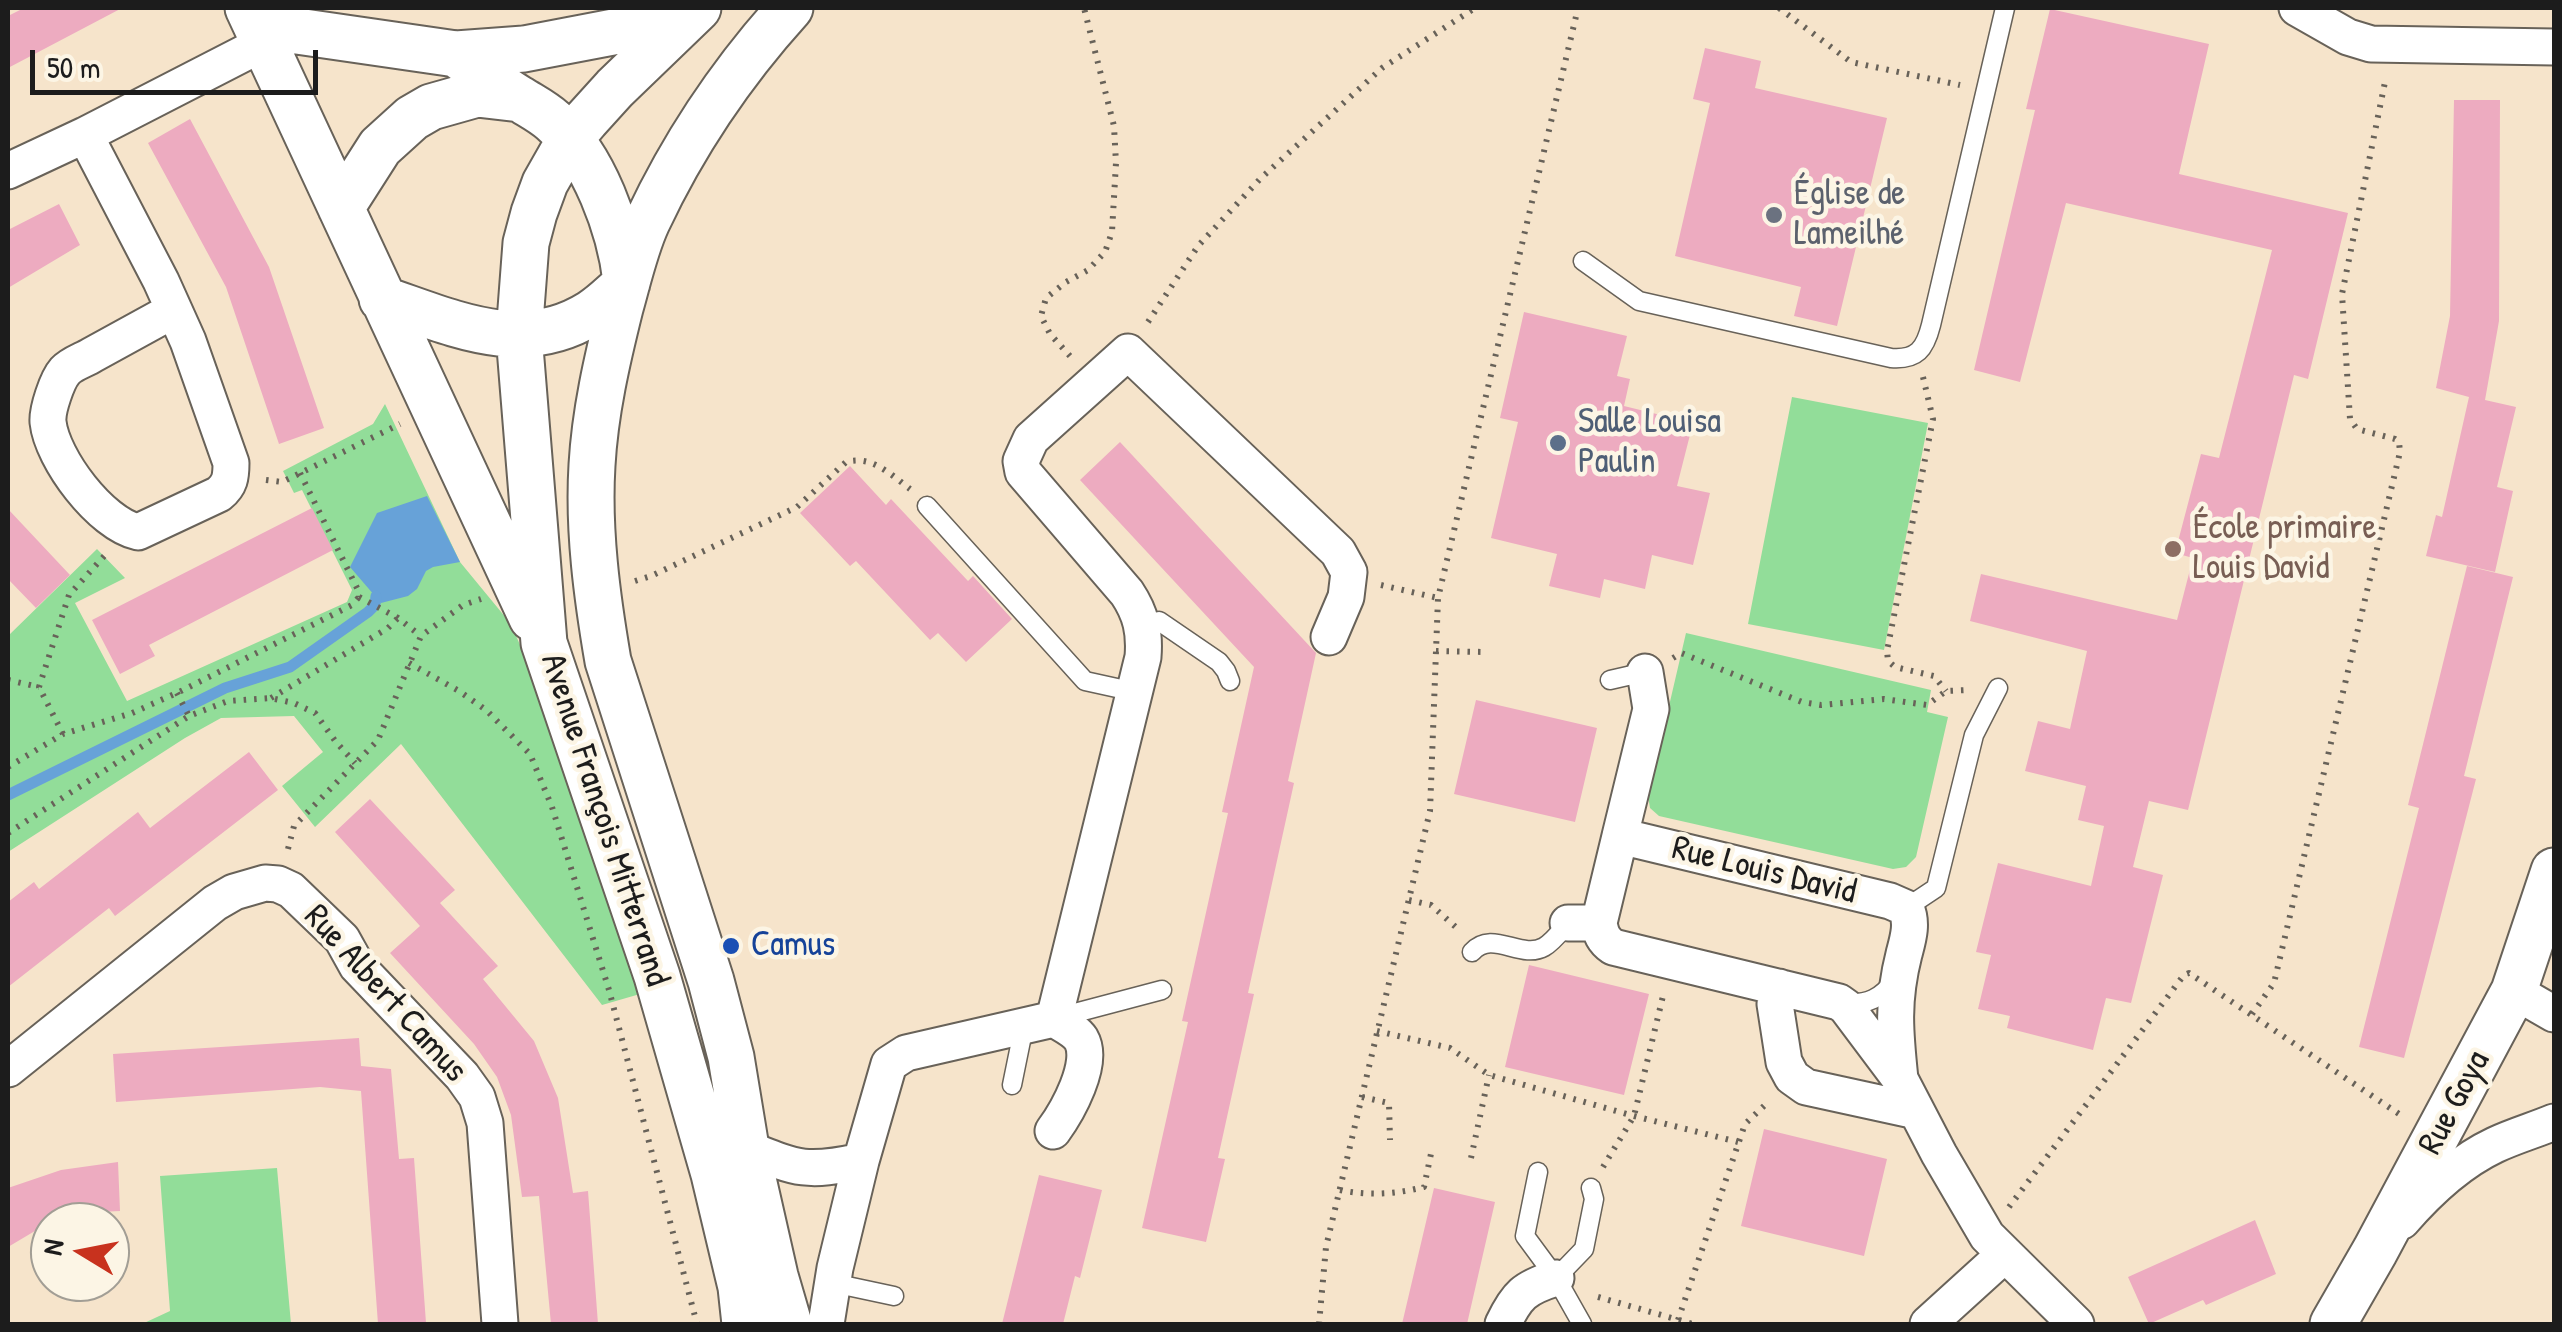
<!DOCTYPE html>
<meta charset="utf-8">
<style>
body{margin:0}
#map{position:relative;width:2562px;height:1332px;overflow:hidden;background:#f6e4cb;font-family:"Patrick Hand",sans-serif}
canvas{display:block}
.frame{position:absolute;inset:0;border:10px solid #1c1c1c;pointer-events:none}
.north{position:absolute;left:30px;top:1202px;width:100px;height:100px;box-sizing:border-box;background:#fcf5e5;border:2px solid #a29e95;border-radius:50%;rotate:280deg;font-size:28px;font-weight:700;line-height:40px;text-align:center;color:#1c1c1c}
.north::after{content:'';display:block;margin:auto;width:35px;height:45px;background:#c8321e;clip-path:polygon(50% 0,100% 100%,50% 72%,0 100%)}
.scale{position:absolute;left:30px;top:50px;width:288px;height:45px;box-sizing:border-box;border:5px solid #1c1c1c;border-top:0;padding-left:12px;font-size:30px;line-height:35px;white-space:nowrap;color:#1c1c1c;-webkit-text-stroke:8px #fcf5e5;paint-order:stroke}
</style>
<div id="map">
<canvas width="2562" height="1332"></canvas>
<div class="frame"></div>
<div class="north">N</div>
<div class="scale">50 m</div>
</div>
<script>
const g = document.querySelector('canvas').getContext('2d');
g.lineJoin = 'round';
function paint(path, color) { g.fillStyle = color; g.fill(path, 'evenodd'); }
function trace(path, color, width, dash) { g.strokeStyle = color; g.lineWidth = width; g.lineCap = dash ? 'butt' : 'round'; g.setLineDash(dash || []); g.stroke(path); }
function write(font, color, halo, rows, align = 'center') {
  g.font = font + ' "Patrick Hand",sans-serif'; g.lineWidth = 9; g.setLineDash([]); g.textBaseline = 'middle'; g.strokeStyle = halo; g.fillStyle = color; for (const [text, x, y, turn = 0] of rows) {
    g.save(); g.translate(x, y); g.rotate((+turn || 0) * Math.PI / 180); g.textAlign = isNaN(turn) ? turn : align; if (halo) g.strokeText(text, 0, 0); g.fillText(text, 0, 0); g.restore();
  }
}
const green = new Path2D(`
 M1792,397L1928,423L1884,650L1748,624Z
 M385,404L460,562L511,624L536,682L640,994L602,1005L401,744L315,827L282,786L323,752L294,716L221,718L185,738L8,852V636L97,549L125,578L75,603L127,701L347,602L352,590L302,490L294,493L283,471L373,424Z
 M1686,633L1931,690L1927,712L1948,717L1916,857L1906,867L1893,869L1659,816L1650,808L1648,796Z
 M277,1168L291,1324H142L170,1311L160,1176Z`);
const water = new Path2D(`
 M427,496L460,562L433,567L426,571L417,589L408,596L381,603L350,567L377,513Z`);
const stream = new Path2D(`
 M8,795L225,688L290,667L368,612L375,605L376,596`);
const building = new Path2D(`
 M24,8H122L8,68V16Z
 M2050,9L2209,44L2179,174L2348,213L2308,379L2294,375L2188,810L2149,801L2133,867L2163,875L2131,1003L2106,998L2093,1050L2007,1028L2010,1016L1978,1009L1991,955L1976,952L1998,863L2091,886L2104,826L2078,820L2086,786L2025,771L2038,721L2070,729L2087,651L1970,621L1981,574L2177,620L2193,558L2175,553L2201,454L2219,458L2272,250L2066,203L2020,382L1974,370L2035,110L2026,109Z
 M1705,48L1761,61L1755,88L1887,118L1837,326L1794,316L1801,287L1675,256L1710,103L1693,99Z
 M2454,100H2500L2499,321L2485,400L2516,407L2497,487L2513,491L2495,572L2426,556L2436,515L2442,517L2469,397L2436,388L2450,316Z
 M190,119L269,267L324,428L279,444L226,287L148,143Z
 M59,204L80,245L8,288V230Z
 M1524,312L1627,336L1617,376L1630,379L1624,406L1693,423L1677,486L1710,493L1693,565L1652,555L1645,589L1604,579L1600,598L1549,586L1557,554L1491,538L1518,422L1500,418Z
 M1120,442L1316,653L1288,781L1294,783L1248,993L1254,994L1218,1158L1225,1159L1206,1242L1142,1228L1188,1022L1182,1021L1228,813L1222,812L1254,667L1080,480Z
 M850,466L886,505L891,499L968,581L973,576L1012,619L966,662L938,633L930,640L856,561L850,566L800,513Z
 M312,508L333,550L149,645L155,656L120,674L92,620Z
 M8,509L70,575L36,608L8,579Z
 M2467,566L2513,577L2464,776L2476,779L2404,1058L2359,1047L2419,808L2408,805Z
 M1476,700L1597,728L1575,822L1454,794Z
 M249,752L278,790L115,916L109,908L8,987V902L34,882L39,889L138,812L150,828Z
 M370,799L455,890L440,903L498,966L483,979L534,1041L558,1098L573,1193L588,1191L598,1324H551L539,1196L522,1197L511,1115L497,1077L474,1044L390,953L420,926L335,832Z
 M1529,965L1649,994L1624,1095L1505,1067Z
 M359,1038L361,1066L391,1069L399,1159L414,1158L426,1323L378,1324L361,1091L320,1087L116,1102L113,1054Z
 M1764,1129L1887,1159L1864,1256L1741,1226Z
 M118,1162L120,1211L79,1213L50,1222L8,1247V1188L61,1170Z
 M1039,1175L1102,1190L1080,1278L1075,1276L1063,1324H1002Z
 M1434,1188L1495,1202L1467,1324H1402Z
 M2255,1220L2276,1274L2206,1305L2203,1300L2149,1324L2128,1277Z`);
const path = new Path2D(`
 M1779,8L1851,62L1960,85
 M1148,322L1198,246L1260,179L1382,68L1475,8
 M1070,356L1050,334L1041,316L1046,298L1066,282L1088,270L1105,252L1112,232L1116,163L1114,126L1084,8
 M1923,377L1933,419L1887,651L1888,661L1895,667L1934,676L1946,691
 M300,473L359,592V597
 M266,480L282,482L400,424
 M635,581L651,576L797,507L846,462C872,455 890,474 910,489
 M1381,585L1438,598
 M359,597L398,618L421,636
 M1436,651L1486,652
 M1673,658L1681,653L1802,702L1821,705L1884,699L1927,705L1946,691L1969,690
 M409,663L459,691L486,710L530,754L552,807L609,990L697,1324
 M8,680L39,687
 M177,693L189,716
 M271,698L388,628L398,618
 M63,734L39,687L69,595L106,554
 M8,767L63,734L132,713L177,693L352,605L359,597
 M8,833L189,716L228,701L270,698L294,703L315,713L336,742L355,763
 M288,849L294,826L378,740L421,636L463,605L481,599
 M1409,900L1431,905L1458,929
 M2252,1014L2274,983L2400,452L2399,442L2395,439L2357,429L2350,419L2342,294L2386,77
 M1377,1031L1450,1048L1489,1075L1634,1116L1738,1142
 M1362,1097L1389,1103L1390,1140
 M1471,1158L1489,1075
 M1603,1167L1634,1116L1663,996
 M1340,1190C1368,1196 1397,1194 1424,1187L1432,1149
 M2009,1207L2184,975L2189,973L2402,1116
 M1598,1297L1693,1324
 M1678,1320L1745,1124L1767,1103
 M1319,1324L1326,1247L1430,811L1438,598L1578,8`);
const service = new Path2D(`
 M1583,261L1639,301L1891,358C1917,360 1925,349 1931,325L2005,8
 M927,506L1085,681L1135,692
 M1142,624L1159,621L1219,662L1226,671L1230,681
 M1610,680L1645,672
 M1906,908L1936,888L1974,735L1998,688
 M1472,952C1492,929 1521,960 1544,947C1553,942 1561,931 1568,923
 M1845,1003C1868,1005 1881,998 1895,980
 M1056,1018L1162,990
 M1012,1085L1024,1026
 M1538,1172L1525,1236L1556,1278L1582,1324
 M1556,1278L1584,1249L1594,1199L1591,1188
 M833,1283L894,1296`);
const minor = new Path2D(`
 M2297,8L2348,37L2371,44L2554,47
 M85,135L161,281L188,341L231,463C231,477 230,485 219,494L138,532C101,524 52,459 48,422C47,410 57,380 65,371C71,364 84,360 92,355C119,340 147,325 174,310
 M8,171L85,135L264,43
 M1620,836L1651,709L1645,672
 M1568,923H1599
 M1779,987L1775,1004L1784,1062L1792,1077L1806,1087L1916,1111
 M2514,991L2554,1014
 M8,1069L215,903L234,892L265,883L278,884L291,890L342,939L357,966L462,1076L477,1097L485,1123L500,1324
 M1900,1079C1895,1032 1892,1001 1904,954C1908,939 1913,923 1906,908L1890,901L1620,836L1599,923C1601,934 1603,940 1613,947L1839,1002L1846,1007L1900,1079L1939,1154L1987,1236L2076,1324
 M1053,1131C1067,1112 1095,1063 1081,1039C1075,1030 1063,1025 1054,1019
 M746,1148C798,1169 806,1173 861,1161
 M2402,1221C2428,1191 2459,1162 2495,1145C2514,1136 2535,1130 2554,1122
 M826,1324L835,1268L861,1161L889,1064L906,1053L1054,1019L1143,657C1145,632 1141,614 1127,593L1023,472L1021,461L1031,439L1128,352L1338,552L1349,572L1346,597L1329,637
 M1503,1324C1517,1295 1524,1288 1556,1278
 M1928,1324L2004,1255`);
const tertiary = new Path2D(`
 M248,8L532,618
 M261,8L290,30L456,54L524,49L687,18
 M698,8L615,88L586,120L570,139L545,183L534,213L526,243L519,335L544,643L657,976L714,1174L741,1287L745,1324
 M456,54C477,69 498,86 520,99C531,106 543,112 553,121C594,157 620,229 626,281
 M341,208L380,147L412,118L431,107L477,94L520,99
 M382,299C451,322 521,357 591,313C604,305 615,293 627,283
 M789,1324L775,1276L746,1148L731,1057L711,981L608,661C597,597 588,530 592,465C595,412 607,360 620,308C628,280 635,248 647,222C684,143 732,72 790,8
 M2333,1324L2375,1251L2514,991L2554,871`);
const markers = [
 [1774,215,10,"#6b7280"],
 [1558,443,10,"#5c6f8a"],
 [2173,549,10,"#8d6e63"],
 [731,946,10,"#1a4fb4"]
];
const worshipNames = [
 ["Église de",1794,195],
 ["Lameilhé",1794,235]
];
const serviceNames = [
 ["Salle Louisa",1578,423],
 ["Paulin",1578,463]
];
const educationNames = [
 ["École primaire",2193,529],
 ["Louis David",2193,569]
];
const streetNames = [
 ["Avenue François Mitterrand",604,820,72],
 ["Rue Louis David",1764,871,14],
 ["Rue Albert Camus",385,994,48],
 ["Rue Goya",2455,1103,-62]
];
const transitNames = [
 ["Camus",751,946]
];
paint(green, '#92dd99');
paint(water, '#67a2d8');
trace(stream, '#67a2d8', 11);
paint(building, '#edabc0');
trace(service, '#686259', 21);
trace(minor, '#686259', 39);
trace(tertiary, '#686259', 49);
trace(path, '#686259', 6, [2.5, 8]);
trace(service, '#fff', 18);
trace(minor, '#fff', 35);
trace(tertiary, '#fff', 45);
for (const [x, y, r, color] of markers) { const dot = new Path2D(); dot.arc(x, y, r, 0, 2 * Math.PI); g.fillStyle = color; g.fill(dot); trace(dot, '#fcf5e5', 4); }
write('35px', '#5b616d', '#fcf5e5', worshipNames, 'left');
write('35px', '#4e5e75', '#fcf5e5', serviceNames, 'left');
write('35px', '#785e54', '#fcf5e5', educationNames, 'left');
write('35px', '#1c1c1c', '#fcf5e5', streetNames);
write('35px', '#164399', '#fcf5e5', transitNames, 'left');
</script>
